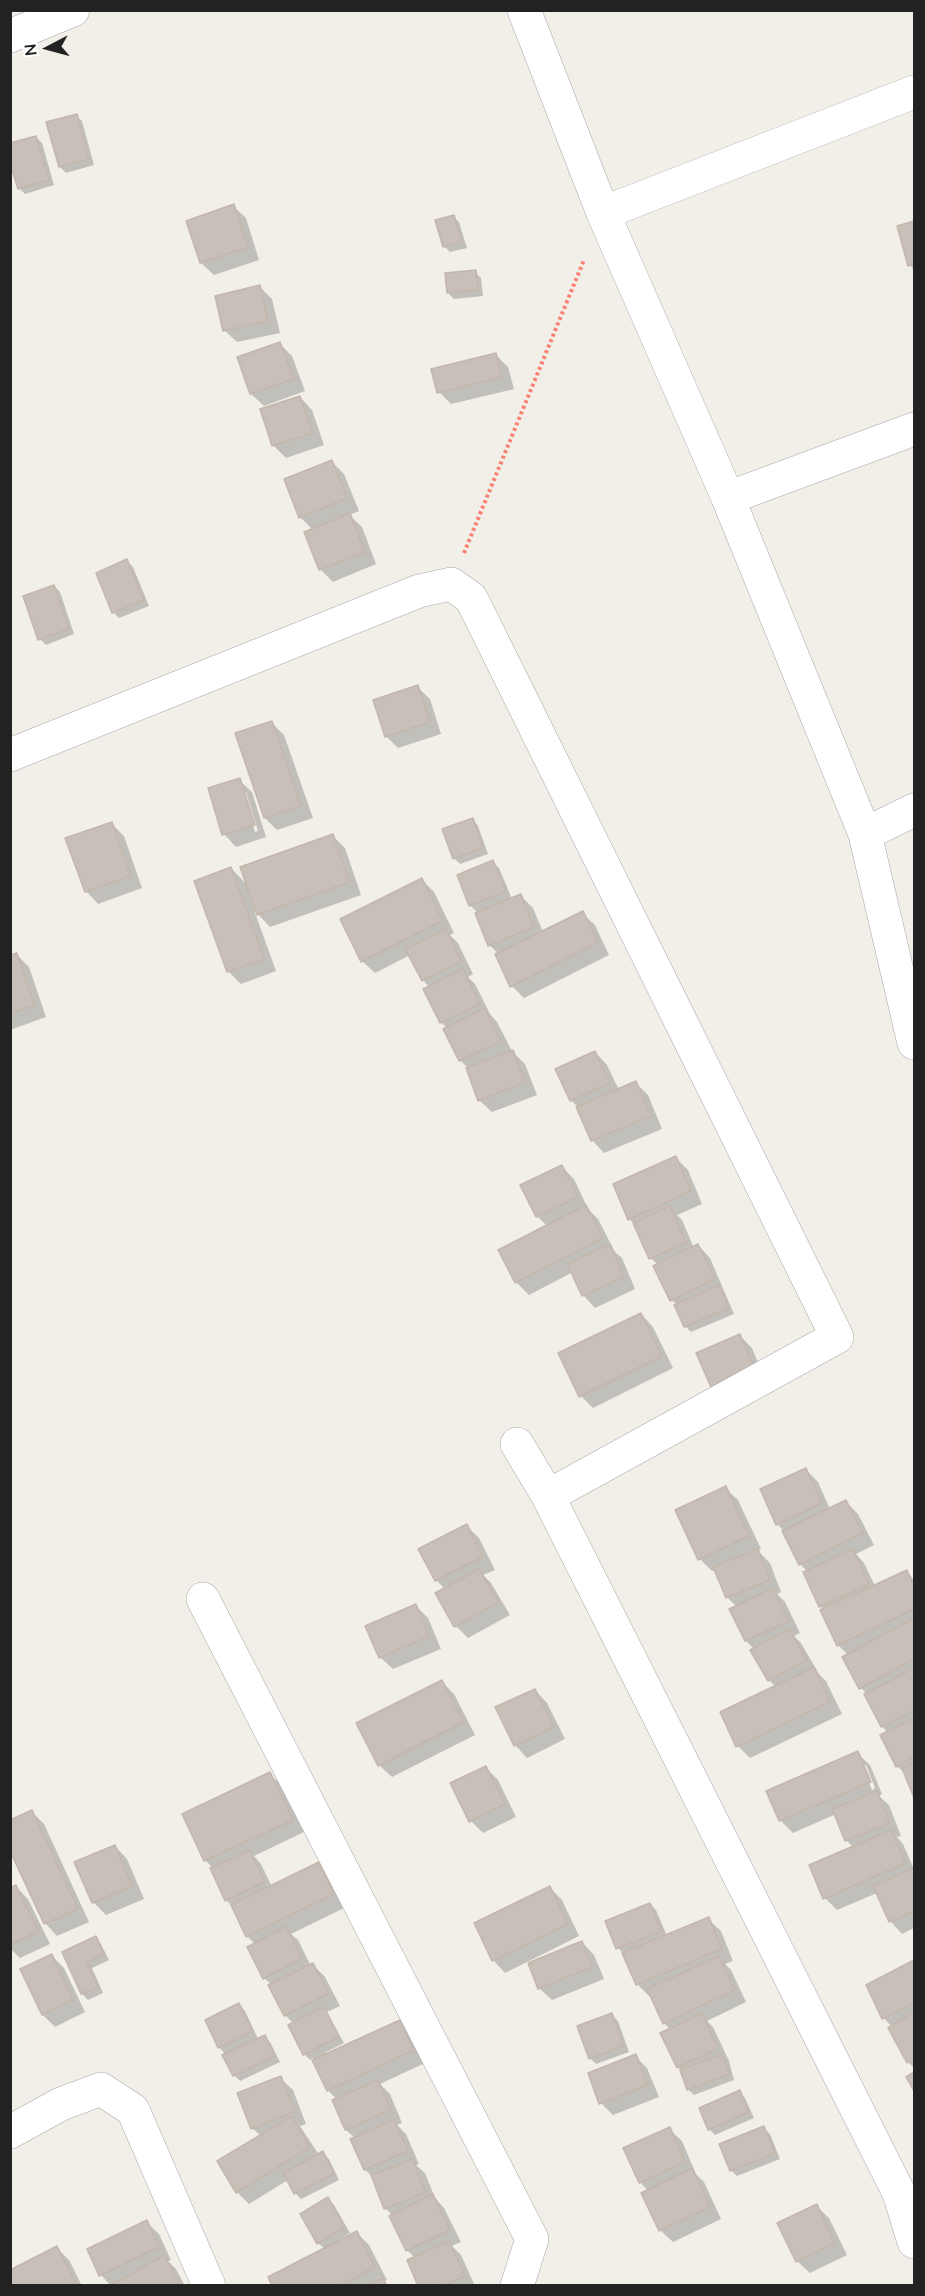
<!DOCTYPE html>
<html>
<head>
<meta charset="utf-8">
<style>
  body { margin:0 }
  #map { position:relative; width:925px; height:2296px; overflow:hidden; background:#f2efe9; font-family:Mulish,sans-serif }
  canvas { display:block }
  .frame { position:absolute; inset:0; border:12px solid #222; pointer-events:none }
  .north { position:absolute; left:18px; top:18px; width:60px; height:60px; -webkit-text-stroke:4px #fff; paint-order:stroke; rotate:264deg; font-size:16px; font-weight:700; line-height:24px; text-align:center; color:#222 }
  .north::after { content:''; display:block; margin:auto; width:21px; height:27px; background:#222; clip-path:polygon(50% 0,100% 100%,50% 72%,0 100%) }
</style>
</head>
<body>
<div id="map">
<canvas width="925" height="2296"></canvas>
<div class="frame"></div>
<div class="north">N</div>
</div>
<script>
const context = document.querySelector('canvas').getContext('2d');
context.lineJoin = 'round';
function paint(path, color) { context.fillStyle = color; context.fill(path, 'evenodd'); }
const shape = rows => new Path2D(rows.map(r => 'M' + r).join(''));
function trace(path, color, width, dash) { context.strokeStyle = color; context.lineWidth = width; context.lineCap = dash ? 'butt' : 'round'; context.setLineDash(dash || []); context.stroke(path); }
const shadow = shape([
  [76,115,82,121,94,165,66,173,60,167,48,123],
  [36,137,42,143,54,185,25,194,19,188],
  [233,206,246,218,259,260,214,275,201,263,188,222],
  [453,216,459,222,467,248,450,252,444,246],
  [914,222,914,270,910,265,899,227],
  [475,272,481,278,483,296,454,299,448,293],
  [260,287,272,299,280,333,237,342,224,330],
  [280,344,292,356,305,391,264,406,251,394,239,358],
  [496,355,508,367,514,389,451,404,439,392],
  [300,397,312,410,324,445,286,458,274,446,262,410],
  [332,462,344,474,359,511,349,515,362,527,376,564,333,582,320,569,313,530,300,517],
  [127,561,133,567,149,606,119,618,113,612],
  [54,586,60,592,74,634,46,645,40,639],
  [417,687,430,699,441,734,398,748,386,736],
  [272,723,284,735,313,818,277,830,265,818,237,734],
  [239,780,252,792,266,837,236,847,224,834],
  [243,792,246,792,258,831,255,832],
  [473,820,478,826,488,854,460,864,454,858],
  [111,823,124,836,142,888,98,904,86,891],
  [333,836,345,848,361,895,270,927,254,910,276,971,241,984,228,971,231,868,248,886],
  [493,862,499,868,512,899,521,896,533,908,543,932,582,913,595,925,609,955,524,998,512,986,499,954,489,945,478,913,471,906,459,876],
  [422,880,434,892,454,933,450,935,458,943,473,974,468,977,475,984,490,1014,497,1022,512,1051,525,1064,537,1095,492,1112,479,1100,467,1067,460,1060,445,1029,447,1028,441,1022,430,988,423,980,410,955,375,973,362,961],
  [17,955,29,967,46,1017,10,1030,10,957],
  [595,1052,607,1065,619,1090,636,1083,648,1095,662,1129,604,1153,592,1140,578,1107,571,1100],
  [676,1158,688,1170,702,1204,677,1215,682,1220,694,1248,698,1245,710,1258,734,1314,691,1332,685,1326,677,1305,672,1300,658,1265,651,1258,636,1225,629,1219],
  [562,1167,574,1179,588,1209,598,1219,615,1252,622,1258,635,1289,595,1308,583,1295,573,1272,529,1295,516,1282,500,1250,547,1226,537,1216],
  [641,1314,653,1327,673,1368,593,1408,581,1396],
  [740,1336,752,1348,768,1387,727,1405],
  [806,1470,818,1482,830,1509,846,1502,858,1514,874,1545,856,1554,864,1563,875,1586,906,1571,914,1580,914,1794,907,1775,897,1766,888,1733,882,1726,867,1694,861,1688,848,1655,838,1645,822,1611,824,1610,820,1606,807,1571,800,1564,785,1532,777,1524],
  [725,1488,738,1500,761,1549,757,1550,770,1563,781,1592,777,1594,785,1602,800,1633,794,1636,801,1643,819,1674,826,1681,842,1714,750,1758,738,1746,776,1687,769,1680,754,1649,746,1641,737,1607,727,1597,716,1570,712,1571,700,1559],
  [467,1526,479,1538,495,1570,483,1575,491,1583,510,1615,468,1638,456,1626,437,1594,445,1589,436,1580],
  [416,1606,428,1618,441,1649,393,1669,380,1657],
  [442,1682,454,1694,475,1735,392,1777,379,1765],
  [535,1690,547,1703,565,1739,527,1758,515,1745],
  [857,1753,870,1765,882,1794,879,1796,889,1805,901,1836,897,1837,903,1844,914,1869,914,1928,902,1934,890,1921,877,1893,837,1910,825,1898,854,1848,846,1840,836,1814,793,1833,781,1821,768,1791],
  [862,1765,866,1765,875,1788,872,1790],
  [486,1768,498,1780,516,1817,483,1833,471,1821],
  [270,1774,282,1786,304,1832,254,1856,261,1864,272,1887,318,1864,331,1876,346,1907,291,1934,298,1940,311,1966,313,1965,325,1977,340,2006,327,2012,344,2043,326,2052,327,2055,400,2022,412,2034,425,2063,380,2084,390,2094,402,2123,397,2125,406,2134,419,2164,416,2165,425,2173,435,2198,444,2208,461,2242,452,2246,461,2255,475,2286,420,2286,415,2258,407,2250,393,2216,385,2208,374,2178,365,2170,352,2139,355,2138,346,2130,334,2101,337,2100,328,2090,313,2058,310,2060,304,2054,294,2024,285,2015,272,1985,264,1978,255,1944,248,1937,234,1908,226,1900,213,1868,206,1861,184,1815],
  [32,1812,44,1824,89,1922,57,1936,45,1923],
  [115,1846,127,1859,144,1899,106,1915,94,1903,76,1862],
  [16,1887,28,1899,50,1944,20,1958,10,1948,10,1890],
  [550,1888,562,1900,579,1936,505,1973,493,1960],
  [650,1904,656,1910,667,1936,708,1919,721,1931,733,1961,725,1964,731,1970,746,2002,707,2021,713,2027,729,2061,734,2080,694,2095,688,2089,682,2071,678,2067,671,2030,664,2023,651,1996,649,1996,637,1984,624,1954,618,1948,607,1922],
  [95,1938,101,1944,109,1960,92,1968,103,1993,88,2000,82,1994,64,1953],
  [582,1942,594,1955,604,1979,552,2000,539,1988],
  [52,1956,64,1968,85,2012,55,2027,43,2015,22,1970],
  [914,1962,914,2068,908,2062,892,2027,884,2018,868,1985],
  [239,2005,245,2011,258,2039,264,2036,270,2042,280,2062,240,2081,234,2075,226,2055,219,2047],
  [612,2015,618,2021,629,2052,596,2064,590,2058],
  [635,2056,647,2068,659,2097,613,2115,601,2103],
  [280,2078,293,2090,306,2124,300,2126,319,2155,323,2153,329,2159,339,2180,301,2199,295,2193,288,2180,249,2204,237,2192,261,2136,252,2128],
  [740,2092,745,2098,754,2118,715,2135,709,2129],
  [764,2128,770,2134,780,2159,737,2176,731,2170],
  [669,2129,682,2141,696,2174,704,2182,721,2219,673,2242,660,2230,648,2191,640,2182],
  [328,2199,334,2205,350,2233,340,2239,341,2241,357,2233,369,2245,387,2280,384,2281,388,2286,274,2286,325,2249,318,2243],
  [816,2206,829,2218,847,2255,810,2273,797,2261],
  [146,2222,159,2234,171,2260,168,2261,176,2269,185,2286,111,2286,101,2275,89,2250],
  [57,2248,69,2260,82,2286,10,2286]
]);
const building = shape([
  [77,114,89,159,59,167,46,122,77,114],
  [36,136,49,180,18,189,10,163,10,143,36,136],
  [234,204,248,247,200,263,186,221,234,204],
  [454,215,462,242,443,247,435,220,454,215],
  [914,221,914,264,908,266,897,226,914,221],
  [476,270,478,290,447,293,445,273,476,270],
  [260,285,268,321,223,331,215,296,260,285],
  [280,342,294,379,250,394,237,357,280,342],
  [496,353,502,377,437,393,431,369,496,353],
  [300,396,313,433,272,446,260,409,300,396],
  [332,460,347,498,299,518,284,479,332,460],
  [350,513,365,552,319,570,304,532,350,513],
  [127,559,144,600,112,613,96,573,127,559],
  [54,585,69,629,38,640,23,596,54,585],
  [418,685,430,722,385,737,373,700,418,685],
  [272,721,301,806,264,818,235,733,272,721],
  [240,778,255,825,222,835,208,788,240,778],
  [473,818,483,848,453,859,442,829,473,818],
  [112,822,131,876,85,892,65,838,112,822],
  [333,834,350,882,257,915,240,867,333,834],
  [493,860,506,891,469,906,457,875,493,860],
  [231,867,264,959,227,972,194,881,231,867],
  [422,878,443,921,361,962,340,919,422,878],
  [521,894,534,927,488,946,475,913,521,894],
  [583,911,598,942,510,987,495,954,583,911],
  [446,929,462,961,422,981,405,949,446,929],
  [17,953,35,1005,10,1014,10,955,17,953],
  [463,969,480,1004,440,1023,423,989,463,969],
  [485,1008,501,1041,459,1061,443,1029,485,1008],
  [513,1050,525,1082,478,1101,466,1068,513,1050],
  [595,1051,610,1083,570,1101,555,1069,595,1051],
  [636,1081,651,1116,591,1141,576,1107,636,1081],
  [676,1156,691,1191,628,1220,613,1184,676,1156],
  [562,1165,578,1197,536,1217,520,1185,562,1165],
  [586,1205,603,1238,515,1283,498,1250,586,1205],
  [670,1206,686,1243,649,1259,633,1223,670,1206],
  [610,1244,624,1277,582,1296,567,1264,610,1244],
  [698,1244,715,1279,670,1301,653,1266,698,1244],
  [719,1285,729,1308,684,1327,674,1305,719,1285],
  [641,1313,662,1356,579,1397,558,1353,641,1313],
  [740,1334,757,1375,714,1394,696,1353,740,1334],
  [806,1468,822,1503,776,1525,760,1489,806,1468],
  [726,1486,749,1536,698,1560,675,1510,726,1486],
  [846,1500,863,1533,799,1565,782,1531,846,1500],
  [467,1524,483,1557,435,1581,418,1549,467,1524],
  [758,1549,770,1580,726,1598,713,1567,758,1549],
  [853,1549,869,1584,819,1607,803,1572,853,1549],
  [479,1569,499,1602,454,1627,435,1593,479,1569],
  [907,1570,914,1587,914,1609,837,1646,820,1610,907,1570],
  [773,1588,789,1621,745,1641,729,1609,773,1588],
  [416,1604,429,1636,379,1658,365,1626,416,1604],
  [914,1618,914,1659,859,1689,842,1657,914,1618],
  [789,1629,807,1660,768,1681,750,1650,789,1629],
  [814,1667,830,1702,736,1747,720,1712,814,1667],
  [914,1668,914,1710,881,1727,864,1694,914,1668],
  [442,1680,464,1722,378,1766,356,1723,442,1680],
  [535,1689,554,1727,514,1746,495,1707,535,1689],
  [914,1718,914,1757,896,1767,880,1735,914,1718],
  [858,1751,871,1782,779,1821,766,1791,858,1751],
  [914,1763,914,1798,902,1768,914,1763],
  [486,1766,505,1804,469,1822,450,1783,486,1766],
  [270,1772,293,1820,204,1861,182,1814,270,1772],
  [877,1791,890,1823,845,1841,832,1809,877,1791],
  [32,1810,78,1909,44,1924,10,1851,10,1820,32,1810],
  [891,1830,906,1863,823,1899,809,1865,891,1830],
  [115,1845,132,1886,92,1903,74,1862,115,1845],
  [250,1850,265,1882,225,1901,210,1868,250,1850],
  [319,1862,334,1894,246,1937,231,1905,319,1862],
  [914,1868,914,1911,889,1922,873,1886,914,1868],
  [16,1885,39,1931,10,1945,10,1888,16,1885],
  [550,1886,568,1924,492,1961,474,1923,550,1886],
  [650,1903,662,1931,616,1949,605,1921,650,1903],
  [709,1917,722,1949,636,1985,622,1953,709,1917],
  [286,1926,302,1958,263,1979,247,1947,286,1926],
  [96,1936,104,1954,87,1962,98,1987,81,1994,62,1952,96,1936],
  [582,1941,592,1967,538,1989,528,1963,582,1941],
  [52,1954,73,2000,42,2015,20,1969,52,1954],
  [719,1956,735,1990,663,2024,647,1989,719,1956],
  [914,1960,914,2003,882,2019,866,1985,914,1960],
  [313,1963,329,1993,284,2016,268,1985,313,1963],
  [239,2003,253,2031,218,2048,205,2020,239,2003],
  [324,2007,339,2037,303,2055,288,2025,324,2007],
  [914,2012,914,2058,907,2063,888,2028,914,2012],
  [612,2013,624,2046,589,2059,577,2026,612,2013],
  [702,2013,718,2048,677,2068,660,2033,702,2013],
  [400,2020,414,2050,327,2091,312,2060,400,2020],
  [265,2035,275,2056,233,2076,222,2055,265,2035],
  [636,2054,648,2085,599,2104,588,2073,636,2054],
  [722,2054,730,2074,687,2090,680,2070,722,2054],
  [914,2072,914,2091,906,2077,914,2072],
  [281,2076,295,2111,251,2129,237,2093,281,2076],
  [378,2080,391,2110,345,2130,332,2100,378,2080],
  [740,2090,749,2112,708,2130,699,2108,740,2090],
  [292,2116,310,2147,236,2193,217,2161,292,2116],
  [394,2119,408,2151,364,2170,350,2139,394,2119],
  [764,2126,775,2153,730,2171,719,2144,764,2126],
  [670,2127,685,2162,639,2183,623,2148,670,2127],
  [323,2151,334,2174,294,2194,283,2173,323,2151],
  [413,2159,426,2193,384,2209,371,2175,413,2159],
  [692,2168,710,2207,659,2231,641,2193,692,2168],
  [433,2194,450,2230,406,2251,389,2216,433,2194],
  [328,2197,345,2227,317,2244,300,2214,328,2197],
  [817,2204,835,2243,796,2262,777,2223,817,2204],
  [147,2220,159,2247,99,2276,87,2249,147,2220],
  [357,2231,375,2267,339,2286,272,2286,268,2277,357,2231],
  [449,2241,465,2276,442,2286,418,2286,407,2260,449,2241],
  [57,2246,75,2282,69,2286,10,2286,10,2270,57,2246],
  [164,2255,179,2284,176,2286,110,2286,164,2255],
  [383,2278,387,2286,369,2286,383,2278]
]);
const path = shape([
  [464,553,584,260]
]);
const minor = shape([
  [524,10,603,213,728,498,865,834,914,1043],
  [10,36,73,10],
  [603,213,914,92],
  [728,498,914,429],
  [10,755,419,591,451,584,471,598,837,1337,548,1496],
  [865,834,914,810],
  [517,1444,548,1496,899,2193,914,2242],
  [203,1599,532,2239,517,2286],
  [10,2132,61,2104,101,2089,133,2110,209,2286]
]);
paint(shadow, '#0003');
paint(building, '#c7bfb8');
trace(building, '#c4b6ab', 1.5);
trace(minor, '#a9a9a9', 34);
trace(path, '#fa8072', 4, [3, 3]);
trace(minor, '#fff', 33);
</script>
</body>
</html>
